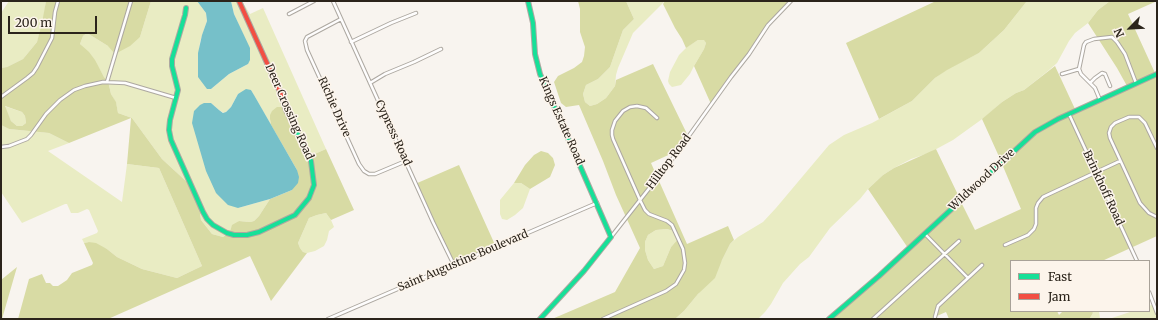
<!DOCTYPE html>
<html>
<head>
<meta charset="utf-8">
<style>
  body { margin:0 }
  #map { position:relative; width:1158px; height:320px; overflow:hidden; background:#f8f4ef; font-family:Merriweather,serif }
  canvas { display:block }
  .frame { position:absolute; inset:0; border:2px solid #2b241b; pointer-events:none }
  .legend { position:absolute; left:1010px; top:260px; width:140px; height:52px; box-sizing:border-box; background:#fcf4eb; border:1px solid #a8a198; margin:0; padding:5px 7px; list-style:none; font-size:12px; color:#2b241b }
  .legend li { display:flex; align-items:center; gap:8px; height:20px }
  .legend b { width:20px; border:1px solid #a8a198 }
  .north { position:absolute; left:1110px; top:8px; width:40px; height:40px; -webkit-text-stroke:3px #fcf4eb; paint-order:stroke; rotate:246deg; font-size:11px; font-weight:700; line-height:16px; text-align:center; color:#2b241b }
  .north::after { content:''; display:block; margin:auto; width:14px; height:18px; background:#2b241b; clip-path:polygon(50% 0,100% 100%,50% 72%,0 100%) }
  .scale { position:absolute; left:8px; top:16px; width:89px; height:18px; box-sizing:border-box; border:2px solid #2b241b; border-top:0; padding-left:5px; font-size:12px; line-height:14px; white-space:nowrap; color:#2b241b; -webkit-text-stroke:3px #fcf4eb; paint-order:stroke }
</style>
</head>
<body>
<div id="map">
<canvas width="1158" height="320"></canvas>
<div class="frame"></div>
<ul class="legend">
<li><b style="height:5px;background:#16e098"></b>Fast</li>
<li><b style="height:5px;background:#f24e42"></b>Jam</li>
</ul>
<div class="north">N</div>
<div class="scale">200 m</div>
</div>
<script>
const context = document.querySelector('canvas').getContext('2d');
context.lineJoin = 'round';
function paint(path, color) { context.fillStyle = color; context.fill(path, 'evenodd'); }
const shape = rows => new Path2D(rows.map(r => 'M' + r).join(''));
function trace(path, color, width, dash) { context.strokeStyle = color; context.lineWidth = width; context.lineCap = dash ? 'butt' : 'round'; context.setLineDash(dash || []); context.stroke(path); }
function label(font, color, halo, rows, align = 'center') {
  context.font = font + ' Merriweather,serif'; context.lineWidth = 3; context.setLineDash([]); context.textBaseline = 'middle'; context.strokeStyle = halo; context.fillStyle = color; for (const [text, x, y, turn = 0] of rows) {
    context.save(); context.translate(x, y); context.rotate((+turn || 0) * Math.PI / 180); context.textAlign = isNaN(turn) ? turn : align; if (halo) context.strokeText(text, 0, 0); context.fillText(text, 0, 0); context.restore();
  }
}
const green = shape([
  [9,1,46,1,43,23,37,42,23,59,7,67,1,68,1,13],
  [151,1,197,1,206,13,207,21,200,42,198,64,211,89,229,74,248,64,249,48,234,14,231,1,242,1,250,14,263,8,326,149,310,156,270,119,271,125,251,90,238,94,231,107,226,112,224,113,219,110,211,103,238,208,270,199,259,216,254,221,250,222,239,221,230,232,223,237,212,234,201,220,199,206,187,182,162,159,132,118,118,113,116,103,111,94,108,81,104,77,100,70,80,44,83,36,87,33,108,46,140,37],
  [626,1,665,1,633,33,618,68,616,75,615,86,606,98,597,104,590,106,585,102,583,94,586,85,598,79,610,67,623,30,634,19],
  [1027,1,1110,1,1098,10,1088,23,1075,33,1069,41,1057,63,1048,71,1024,90,1016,93,1002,102,985,117,953,140,929,153,911,159,894,168,883,175,868,189,860,199,830,228,809,257,800,264,783,283,771,304,765,312,758,319,675,319,684,311,698,294,722,260,730,244,738,237,763,222,776,208,829,145,844,135,872,123,912,101,935,78,947,69,979,53,1004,30],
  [704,39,706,43,704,49,694,66,690,74,681,85,672,87,669,84,668,81,670,72,679,55,687,47,698,40],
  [4,106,22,112,25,116,26,123,22,126,17,126,11,121],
  [1,125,9,129,49,133,69,143,48,151,122,202,127,164,159,168,202,266,177,278,142,269,117,257,107,249,89,242,84,243,82,239,97,233,98,231,89,210,87,209,78,213,71,213,67,204,65,204,22,223,1,192],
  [514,183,521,183,530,189,523,208,515,215,507,220,502,219,500,214,500,200],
  [326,213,331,220,334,227,329,231,327,240,324,246,315,251,307,253,303,252,300,248,298,243,309,218,317,215],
  [667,229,677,232,678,239,671,247,663,266,654,269,648,260,645,250,645,242,648,235,656,230],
  [1154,304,1157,310,1157,319,1109,319,1133,311,1149,311,1149,306],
  [1092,311,1099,311,1100,319,1088,319,1090,318,1093,313]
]);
const forest = shape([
  [46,1,151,1,140,37,130,46,115,54,108,46,87,33,83,36,80,44,89,52,95,60,104,77,108,81,111,94,116,102,118,113,132,118,162,159,187,182,196,196,199,206,201,220,212,234,223,237,230,232,232,225,239,221,250,222,254,221,259,216,270,199,292,190,297,170,271,125,270,119,270,115,272,111,277,107,282,107,287,113,310,156,326,149,354,210,331,220,326,213,317,215,309,218,298,243,300,248,303,252,307,253,271,301,250,256,108,319,18,319,29,279,42,274,46,283,50,283,53,286,58,286,67,280,72,273,92,265,93,263,84,243,89,242,96,243,107,249,117,257,142,269,177,278,202,266,159,168,127,164,131,118,69,143,49,133,9,129,1,125,1,68,7,67,23,59,37,42,42,23],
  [5,106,22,112,25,116,26,123,22,126,17,126,11,121],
  [578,1,626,1,634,19,623,30,610,67,598,79,586,85,583,94,585,102,590,106,597,104,606,98,615,86,616,80,653,64,688,136,677,151,651,163,687,244,728,226,734,240,730,244,722,260,715,278,698,294,684,311,675,319,552,319,615,292,640,248,616,195,603,161,579,105,566,107,561,103,554,82,558,76,574,68,582,62,584,56,585,47,580,32,580,9],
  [667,229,677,232,678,239,671,247,663,266,654,269,648,260,645,250,645,242,648,235,656,230],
  [665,1,791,1,771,21,754,46,711,104,694,66,704,49,706,43,704,40,698,40,686,48,682,39,675,28,663,4],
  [936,1,1027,1,1004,30,979,53,947,70,935,78,912,101,879,119,846,43],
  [1110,1,1157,1,1128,14,1155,73,1127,86,1117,68,1088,23,1098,10],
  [1055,66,1075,109,1052,120,1034,131,1001,161,982,119,1002,102,1016,93,1024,90],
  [1157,75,1157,236,1102,261,1011,261,1011,311,1057,311,1059,315,1063,311,1092,311,1093,313,1090,318,949,319,946,312,930,319,831,319,880,277,961,202,975,230,1021,209,1002,164,1028,140,1054,122],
  [936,149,960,199,908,248,868,189,883,175,894,168],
  [541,151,548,153,553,158,555,165,550,177,530,189,521,183,514,183,525,165,534,155],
  [459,165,496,247,452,265,415,184],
  [17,267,2,319,1,319,1,280]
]);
const water = shape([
  [197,1,231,1,234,14,250,48,250,60,248,64,229,74,211,89,207,89,198,77,198,53,202,35,207,21,206,13],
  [246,89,251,90,254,95,297,170,299,177,298,183,292,190,270,199,238,208,228,205,216,193,206,171,192,123,194,111,200,105,204,103,211,103,219,110,223,113,226,112,231,107,238,94]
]);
const street = shape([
  [333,1,433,222,454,265],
  [289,14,314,1],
  [341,19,307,37,305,41,307,50,359,164,364,171,369,174,375,174,406,161],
  [351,42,391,23,416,13],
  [1079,69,1084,45,1086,42,1094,39,1112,37,1117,42,1125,54,1136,83],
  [1079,69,1081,74,1095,88,1100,100],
  [1062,74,1079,69],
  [107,82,131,1],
  [370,83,385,74,414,62,441,49],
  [1090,83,1095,78,1102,73,1105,74,1110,86],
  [1,97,27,78,33,73,37,67,52,38,55,12,58,1],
  [1069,114,1137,261],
  [1,147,9,146,27,139,31,135,46,114,60,100,74,90,85,86,103,82,125,83,176,98],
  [1157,148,1145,123,1139,117,1129,117,1115,123,1111,127,1109,133,1110,138,1140,203,1149,213,1157,217],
  [925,234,968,278],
  [611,237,673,158,731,77,749,54,768,25,791,1],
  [1005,245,1028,235,1034,229,1036,224,1036,208,1038,203,1043,197,1120,161],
  [1149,292,1157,313],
  [935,317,938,306,982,265],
  [328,319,597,203],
  [603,319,666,291,676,284,684,270,685,263,683,249,672,225,667,221,649,214,645,210,640,200,613,139,612,135,612,130,615,121,623,111,630,107,637,106,646,108,657,118],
  [873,319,959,241]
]);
const fast = shape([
  [528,1,533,23,535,54,540,74,611,237,584,271,540,319],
  [186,8,185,15,172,59,172,66,178,90,170,120,169,130,171,140,203,212,207,219,213,225,227,233,234,235,247,235,259,232,295,215,309,198,314,185,311,161,286,110],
  [829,319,879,276,1035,132,1058,119,1157,74]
]);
const jam = shape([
  [239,1,280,92,286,110]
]);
const streetNames = [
  ["Richie Drive",334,107,66],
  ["Deer Crossing Road",289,112,66],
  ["Kings Estate Road",561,121,66],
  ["Cypress Road",393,133,65],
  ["Hilltop Road",669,162,-53],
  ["Wildwood Drive",982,180,-43],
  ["Brinkhoff Road",1103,188,65],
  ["Saint Augustine Boulevard",463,261,-23]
];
paint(green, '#e9ecc3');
paint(forest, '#d8dba4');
paint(water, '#76c0c9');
trace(street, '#ada8a1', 4.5);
trace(fast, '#ada8a1', 6);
trace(jam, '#ada8a1', 6);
trace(street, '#fefdfd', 2.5);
trace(fast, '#16e098', 4);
trace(jam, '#f24e42', 4);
label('11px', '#2b241b', '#fcf4eb', streetNames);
</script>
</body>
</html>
